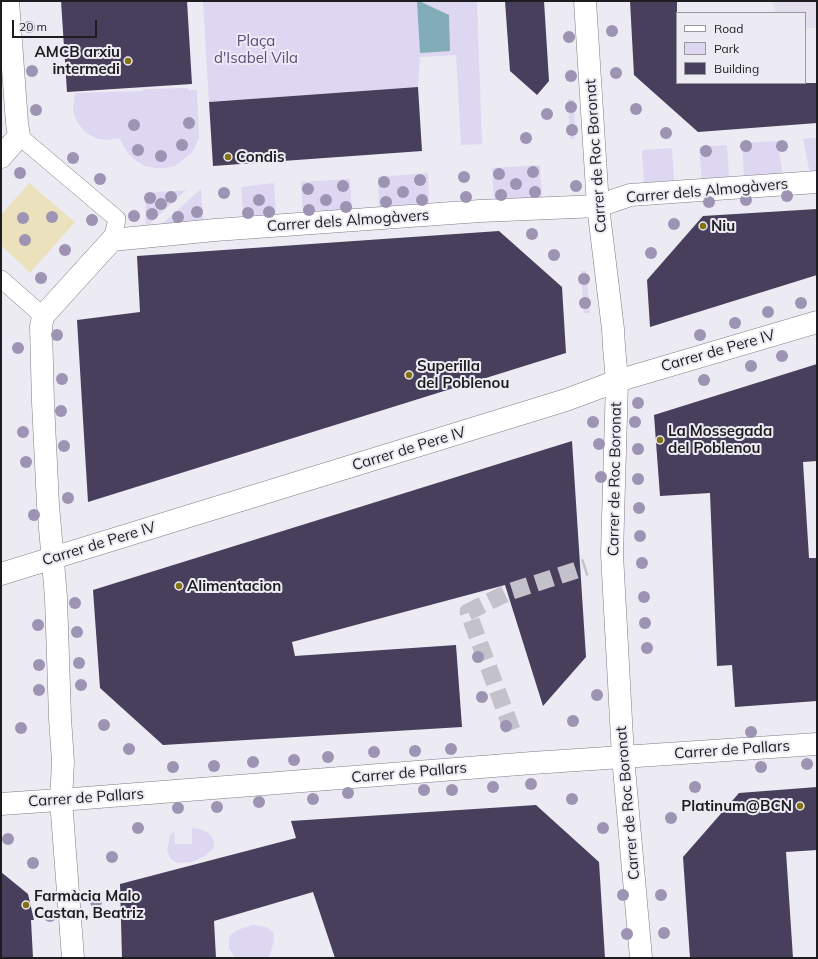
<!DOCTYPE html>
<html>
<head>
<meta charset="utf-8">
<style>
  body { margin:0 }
  #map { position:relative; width:818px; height:959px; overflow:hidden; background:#eceaf3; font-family:Mulish,sans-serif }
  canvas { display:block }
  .frame { position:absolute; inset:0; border:2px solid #1d1d20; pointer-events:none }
  .legend { position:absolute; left:676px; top:12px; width:130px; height:72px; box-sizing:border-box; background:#eceaf3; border:1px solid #99989f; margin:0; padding:5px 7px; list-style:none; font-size:12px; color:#1d1d20 }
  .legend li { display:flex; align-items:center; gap:8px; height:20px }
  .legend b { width:20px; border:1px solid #99989f }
  .scale { position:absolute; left:12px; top:20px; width:85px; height:18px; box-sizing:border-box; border:2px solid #1d1d20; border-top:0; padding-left:5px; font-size:12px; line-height:14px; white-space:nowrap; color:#1d1d20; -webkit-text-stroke:3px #eceaf3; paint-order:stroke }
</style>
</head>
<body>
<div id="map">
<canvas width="818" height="959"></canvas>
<div class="frame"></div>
<ul class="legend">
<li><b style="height:5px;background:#fff"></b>Road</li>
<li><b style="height:11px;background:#ded7f2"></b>Park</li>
<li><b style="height:11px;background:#473f5b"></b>Building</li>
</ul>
<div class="scale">20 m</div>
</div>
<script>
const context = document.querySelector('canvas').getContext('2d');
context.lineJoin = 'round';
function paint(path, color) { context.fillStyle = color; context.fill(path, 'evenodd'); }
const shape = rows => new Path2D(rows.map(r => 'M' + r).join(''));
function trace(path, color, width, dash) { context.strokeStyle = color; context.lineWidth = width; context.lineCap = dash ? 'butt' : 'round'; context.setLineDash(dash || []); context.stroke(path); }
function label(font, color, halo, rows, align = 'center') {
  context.font = font + ' Mulish,sans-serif'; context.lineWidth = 4; context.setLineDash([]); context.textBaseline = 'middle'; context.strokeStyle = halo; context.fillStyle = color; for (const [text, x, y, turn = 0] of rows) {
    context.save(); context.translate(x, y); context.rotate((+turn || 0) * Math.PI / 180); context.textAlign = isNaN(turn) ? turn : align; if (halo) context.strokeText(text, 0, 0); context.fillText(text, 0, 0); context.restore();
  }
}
const built = shape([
  [772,1,817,1,817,28,805,28,805,13,775,13]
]);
const green = shape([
  [203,1,477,1,482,144,461,145,456,55,420,57,418,87,209,102],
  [188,88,188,90,197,90,199,138,193,151,184,159,175,166,166,168,155,168,145,166,135,160,127,152,119,138,107,140,98,139,86,133,77,122,73,111,75,93,143,91,143,89],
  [568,99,574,99,575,139,570,139],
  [817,138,817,173,810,174,803,139],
  [777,141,783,175,744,178,742,143],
  [727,145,729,178,702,181,699,147],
  [672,148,674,182,644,185,642,150],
  [540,165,542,199,494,201,492,168],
  [428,173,429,205,379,208,378,177],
  [350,179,352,213,303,216,301,182],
  [274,183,276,217,243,218,241,187],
  [201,189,203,222,162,224],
  [186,190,146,227,145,193],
  [581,271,586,271,590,313,584,313],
  [192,828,200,829,210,834,214,841,214,848,205,856,192,862,179,863,175,862,171,859,167,850,170,835,174,831,175,844,192,844],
  [253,925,266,927,273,932,274,940,270,955,267,958,235,958,229,948,229,939,231,934,237,930]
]);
const sand = shape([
  [29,183,75,222,30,273,1,245,1,215]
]);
const water = shape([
  [417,1,419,1,449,15,450,51,420,53]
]);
const building = shape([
  [61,1,187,1,192,84,67,92],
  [505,1,544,1,549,81,537,95,510,71],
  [630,1,677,1,677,83,817,83,817,123,698,132,634,75],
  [418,87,422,151,213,166,209,102],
  [817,209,817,275,650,327,647,280,703,216],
  [499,231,562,287,566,353,88,502,77,320,140,312,137,256],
  [817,364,817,461,803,462,809,558,817,558,817,701,735,707,732,665,717,666,710,493,660,496,654,415],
  [572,441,586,657,543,706,505,585,292,642,295,656,456,645,462,727,163,745,100,688,93,590],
  [817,787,817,850,786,852,793,958,690,958,683,857,739,793],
  [536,805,599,862,605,958,335,958,313,892,214,921,216,958,122,958,120,884,296,838,291,821],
  [1,872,28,894,34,920,31,920,33,958,1,958]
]);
const pedestrianTunnel = shape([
  [512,730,468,612,509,592,586,567]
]);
const pedestrian = shape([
  [19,136,117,219,112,240],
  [1,279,43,316]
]);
const minor = shape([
  [585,1,598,206,613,329,614,347,617,381,612,554,623,757,641,958],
  [1,157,19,136,17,123,8,1],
  [1,574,566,400,617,381,817,322],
  [73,958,61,800,63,762,60,718,56,597,48,505,43,402,41,327,43,316,112,240,215,230,480,211,598,206,630,195,817,182]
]);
const secondary = shape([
  [1,804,73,799,532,763,817,744]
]);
const trees = [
  [29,27],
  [612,31],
  [569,37],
  [32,71],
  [616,73],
  [571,76],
  [571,107],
  [636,109],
  [36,110],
  [547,114],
  [189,123],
  [134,125],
  [572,130],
  [666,133],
  [526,138],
  [182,145],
  [746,146],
  [782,146],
  [138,150],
  [706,151],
  [161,156],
  [73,158],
  [533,172],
  [20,173],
  [499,174],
  [464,177],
  [100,179],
  [420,180],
  [384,182],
  [516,184],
  [343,186],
  [576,186],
  [308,189],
  [403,192],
  [535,192],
  [224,193],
  [501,195],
  [787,196],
  [171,197],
  [466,197],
  [150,198],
  [259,200],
  [326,200],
  [422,200],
  [746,200],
  [386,202],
  [709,202],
  [161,204],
  [346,207],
  [309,210],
  [197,212],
  [269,212],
  [248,213],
  [152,214],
  [134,216],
  [52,217],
  [178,217],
  [23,218],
  [92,220],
  [674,224],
  [532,234],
  [25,240],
  [65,250],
  [651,253],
  [554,255],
  [41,278],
  [584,279],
  [585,303],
  [801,303],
  [768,312],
  [735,323],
  [57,335],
  [700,335],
  [18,348],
  [782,356],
  [751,366],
  [62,379],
  [704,380],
  [638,403],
  [61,411],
  [593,422],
  [635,422],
  [23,432],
  [599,444],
  [64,446],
  [638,449],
  [26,462],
  [601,477],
  [638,479],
  [68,498],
  [639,508],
  [34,515],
  [640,536],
  [642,563],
  [644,597],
  [75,603],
  [645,623],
  [38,625],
  [77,632],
  [647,648],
  [478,657],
  [79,663],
  [39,665],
  [81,685],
  [39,690],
  [597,695],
  [482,697],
  [573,721],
  [104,725],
  [506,726],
  [21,728],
  [751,732],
  [129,749],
  [451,749],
  [415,751],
  [374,752],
  [328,757],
  [294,760],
  [253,762],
  [807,764],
  [214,766],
  [173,767],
  [761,767],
  [531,784],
  [493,787],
  [695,787],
  [424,790],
  [452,790],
  [348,793],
  [313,799],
  [572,799],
  [259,802],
  [217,807],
  [178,808],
  [671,818],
  [138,828],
  [603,828],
  [8,839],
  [112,857],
  [33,863],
  [623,895],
  [661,895],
  [96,902],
  [50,916],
  [664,933],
  [627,934]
];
const markers = [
  [128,61,4,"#837213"],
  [228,157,4,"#837213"],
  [703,226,4,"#837213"],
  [409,375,4,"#837213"],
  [660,440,4,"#837213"],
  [179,586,4,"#837213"],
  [800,806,4,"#837213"],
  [26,905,4,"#837213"]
];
const parkNames = [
  ["Plaça",256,41],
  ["d'Isabel Vila",256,58]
];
const poiNames = [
  ["AMCB arxiu",120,52,"right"],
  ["intermedi",120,69,"right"],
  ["Condis",236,157],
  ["Niu",711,226],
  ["Superilla",417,366],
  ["del Poblenou",417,383],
  ["La Mossegada",668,431],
  ["del Poblenou",668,448],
  ["Alimentacion",187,586],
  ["Platinum@BCN",792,806,"right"],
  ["Farmàcia Malo",34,896],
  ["Castan, Beatriz",34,913]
];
const streetNames = [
  ["Carrer de Roc Boronat",596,156,-94],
  ["Carrer dels Almogàvers",707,191,-5],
  ["Carrer dels Almogàvers",348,221,-4],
  ["Carrer de Pere IV",718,351,-16],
  ["Carrer de Pere IV",409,449,-17],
  ["Carrer de Roc Boronat",615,479,-89],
  ["Carrer de Pere IV",99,544,-17],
  ["Carrer de Pallars",732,750,-4],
  ["Carrer de Pallars",409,773,-5],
  ["Carrer de Pallars",86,798,-4],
  ["Carrer de Roc Boronat",628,803,-95]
];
paint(built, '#e3dfef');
paint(green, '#ded7f2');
paint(sand, '#ebe2bd');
paint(water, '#82acb8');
paint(building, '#473f5b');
trace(pedestrianTunnel, '#c3c1c9', 17, [17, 8]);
trace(pedestrian, '#7e7c84', 18);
trace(minor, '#7e7c84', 23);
trace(secondary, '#7e7c84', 23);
trace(pedestrian, '#fff', 17);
trace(minor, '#fff', 22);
trace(secondary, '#fff', 22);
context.fillStyle = '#9d94b3';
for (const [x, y] of trees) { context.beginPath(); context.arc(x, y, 6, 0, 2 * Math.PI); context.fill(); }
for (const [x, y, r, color] of markers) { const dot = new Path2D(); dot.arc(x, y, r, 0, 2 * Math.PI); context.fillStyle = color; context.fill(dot); trace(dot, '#eceaf3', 1.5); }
label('15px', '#5d4e7e', '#eceaf3', parkNames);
label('bold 15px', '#1d1d20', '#eceaf3', poiNames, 'left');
label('15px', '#1d1d20', '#eceaf3', streetNames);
</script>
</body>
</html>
